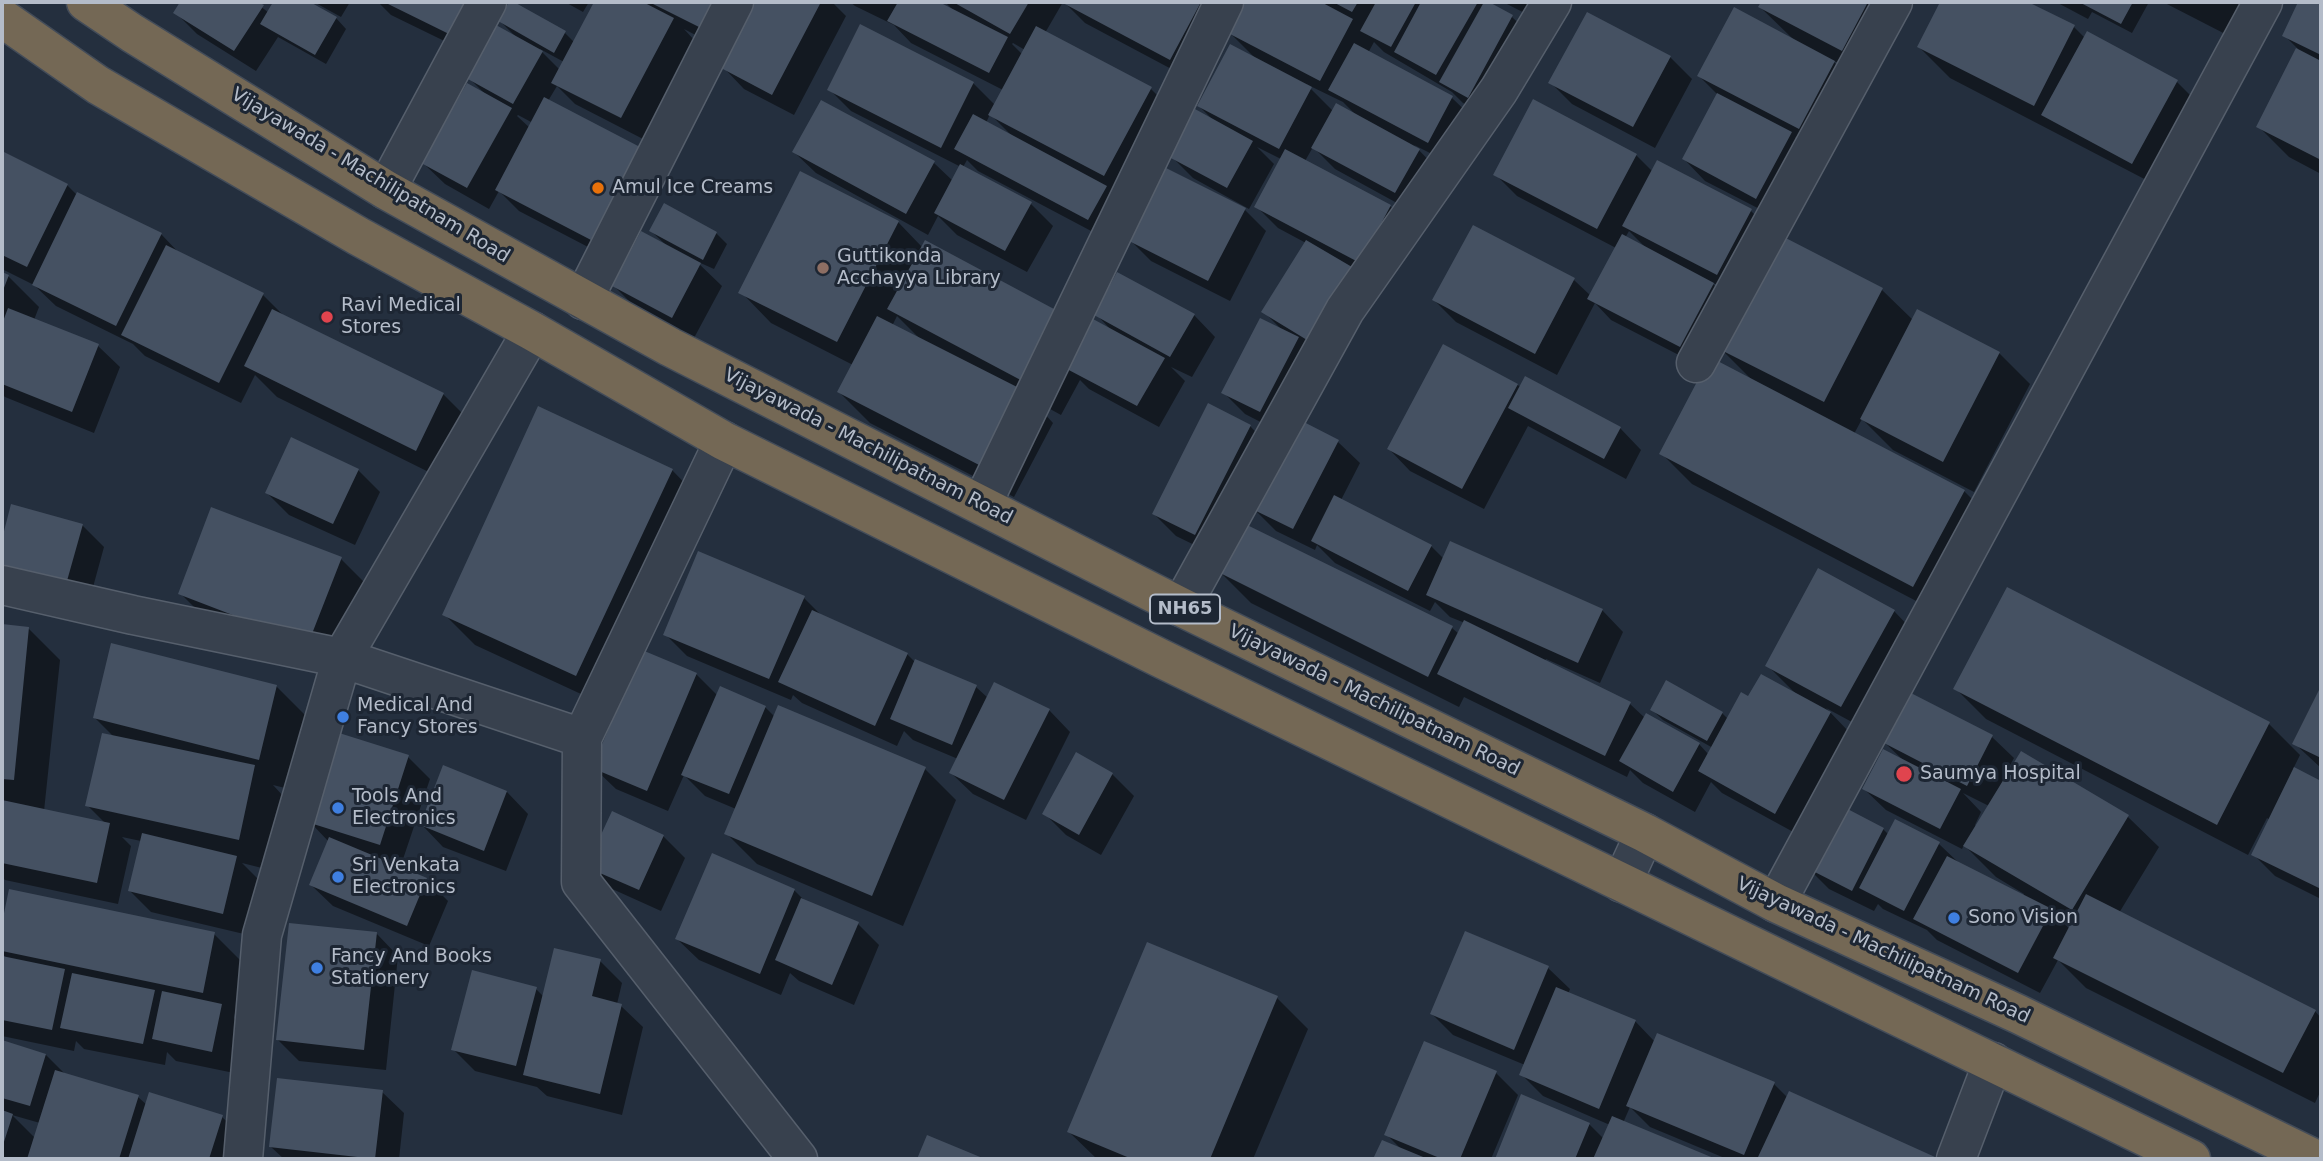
<!DOCTYPE html>
<html>
<head>
<meta charset="utf-8">
<style>
  body { margin:0 }
  #map { position:relative; width:2323px; height:1161px; overflow:hidden; background:#242f3e; font-family:"DejaVu Sans",sans-serif }
  canvas { display:block }
  .frame { position:absolute; inset:0; border:4px solid #b4bcc9; pointer-events:none }
</style>
</head>
<body>
<div id="map">
<canvas width="2323" height="1161"></canvas>
<div class="frame"></div>
</div>
<script>
const context = document.querySelector('canvas').getContext('2d');
context.lineJoin = 'round';
function paint(path, color) { context.fillStyle = color; context.fill(path, 'evenodd'); }
const shape = rows => new Path2D(rows.map(r => 'M' + r).join(''));
function trace(path, color, width, dash) { context.strokeStyle = color; context.lineWidth = width; context.lineCap = dash ? 'butt' : 'round'; context.setLineDash(dash || []); context.stroke(path); }
function label(font, color, halo, rows, align = 'center') {
  context.font = font + ' "DejaVu Sans",sans-serif'; context.lineWidth = 6; context.setLineDash([]); context.textBaseline = 'middle'; context.strokeStyle = halo; context.fillStyle = color; for (const [text, x, y, turn = 0] of rows) {
    context.save(); context.translate(x, y); context.rotate((+turn || 0) * Math.PI / 180); context.textAlign = isNaN(turn) ? turn : align; if (halo) context.strokeText(text, 0, 0); context.fillText(text, 0, 0); context.restore();
  }
}
const shadow = shape([
  [182,2,255,2,269,13,273,5,267,2,307,2,336,18,346,29,326,64,278,37,256,71,197,34,176,13],
  [314,2,350,2,341,17],
  [378,2,488,2,471,54,391,15],
  [511,2,565,33,575,43,596,2,832,2,846,16,794,115,744,89,723,67,730,53,684,29,695,41,643,139,575,104,557,86,548,101,639,148,613,260,519,211,499,191,489,209,445,184,423,163,484,93,468,77,515,36,500,21],
  [540,49,564,62,560,70,540,50],
  [518,115,533,123,530,128,517,116],
  [565,2,589,2,583,12],
  [850,2,935,2,954,11,945,2,1063,2,1045,33,1150,88,1181,119,1110,241,978,171,967,160,963,167,1031,204,1053,226,1027,272,957,235,938,216,928,235,816,173,794,152,821,102,934,163,953,181,961,167,851,111,829,89,973,83,995,105,1003,90,911,43,894,25,855,6],
  [1013,43,1025,50,1023,55,1012,44],
  [990,114,1011,135,986,123],
  [1064,2,1214,2,1192,80,1085,23],
  [1246,2,1486,2,1512,17,1534,38,1490,118,1463,103,1452,92,1384,52,1374,42,1368,53,1452,98,1474,119,1450,163,1414,145,1440,172,1417,214,1335,169,1313,147,1305,161,1390,206,1412,228,1282,433,1245,414,1224,393,1282,330,1264,312,1306,243,1278,228,1256,206,1281,159,1257,147,1274,164,1249,209,1193,178,1172,157,1212,119,1199,106,1256,59,1230,33],
  [1306,84,1343,102,1355,114,1333,111],
  [1503,2,1568,2,1554,28],
  [1763,2,1915,2,1873,80,1832,60,1856,84,1821,150,1795,137,1813,155,1779,219,1705,181,1684,159,1718,95,1699,76,1793,39,1760,7],
  [1942,2,2024,2,2074,27,2085,38,2177,82,2198,103,2154,184,1950,78,1919,47],
  [2056,2,2149,2,2132,33,2092,12,2088,19],
  [2163,2,2252,2,2233,38],
  [2300,2,2321,2,2321,174,2289,157,2258,126,2298,49,2284,35],
  [1670,57,1692,79,1655,148,1572,104,1550,82],
  [2,153,67,185,78,196,161,234,180,254,262,294,284,316,443,394,474,425,447,481,277,397,255,375,241,403,145,356,133,344,56,306,34,285,2,269],
  [1636,155,1653,172,1751,211,1772,232,1739,295,1711,282,1735,306,1702,367,1611,320,1595,303,1557,375,1456,322,1434,300,1473,228,1574,280,1591,296,1616,248,1517,196,1495,174],
  [1629,231,1646,248,1625,238],
  [1244,209,1266,231,1230,301,1151,261,1129,239],
  [898,222,922,247,1066,318,1111,330,1096,314,1194,315,1215,337,1192,377,1171,367,1185,381,1159,427,1089,389,1080,380,1061,415,1030,398,1053,423,1014,497,870,423,839,392,853,365,771,323,741,292],
  [897,316,921,340,892,326],
  [651,231,716,233,727,244,714,269,696,261,722,286,694,338,635,307,614,286,666,245],
  [1779,237,1882,290,1913,320,1999,353,2030,384,1974,492,1893,450,1862,419,1854,434,1964,491,1995,522,1945,616,1692,484,1661,453,1752,380,1721,349],
  [2,274,8,276,39,307,34,320,98,346,120,367,94,433,5,397,2,394],
  [1517,385,1620,428,1641,450,1626,479,1528,426,1484,509,1410,471,1389,449],
  [1299,421,1338,442,1360,463,1341,500,1431,546,1444,559,1602,610,1623,632,1600,683,1546,659,1544,662,1630,704,1645,718,1699,744,1709,755,1713,748,1663,720,1652,710,1722,713,1728,719,1748,699,1795,693,1768,666,1894,611,1915,633,1863,728,1826,708,1852,735,1797,834,1722,793,1711,782,1695,812,1643,783,1630,770,1627,777,1464,697,1459,707,1251,603,1220,572,1243,525,1452,628,1459,634,1465,623,1450,617,1435,602,1430,611,1335,563,1317,545,1315,550,1276,531,1254,509],
  [1250,426,1271,448,1217,556,1176,536,1154,514],
  [292,439,358,470,380,492,355,545,289,515,267,493],
  [672,470,702,501,607,706,475,645,444,614],
  [13,506,82,525,104,547,87,609,2,575,2,546],
  [212,509,341,559,372,590,339,674,211,624,180,593],
  [2008,589,2269,724,2300,755,2293,769,2321,783,2321,899,2275,876,2253,854,2270,820,2267,818,2248,855,1986,719,1955,688],
  [804,598,823,617,907,654,914,661,976,687,988,698,1049,710,1070,732,1026,820,973,794,951,773,958,759,913,740,904,731,897,746,802,703,793,695,791,700,687,656,665,634],
  [2,626,29,629,60,660,44,811,106,824,87,805,114,737,95,718,276,686,307,717,289,789,273,785,285,798,270,870,242,863,258,879,244,934,151,912,130,891,141,841,122,837,131,846,118,904,5,880,2,877],
  [696,674,718,696,765,707,775,717,925,769,956,800,903,926,757,864,726,833,736,809,705,796,684,775,668,811,616,789,594,768],
  [2321,690,2321,768,2294,743],
  [1992,737,2014,758,2006,773,2128,817,2159,847,2119,913,2315,1011,2321,1018,2321,1090,2315,1103,2086,988,2058,960,2040,993,1937,940,1927,930,1883,909,1878,904,1874,911,1829,889,1807,867,1883,829,1889,835,1895,822,1939,844,1960,864,2023,896,2024,894,1996,877,1964,845,1962,849,1886,810,1864,789,1904,761,1884,742],
  [1963,793,1989,806,1977,827,1975,825,1981,812],
  [2052,910,2073,922,2070,929,2051,911],
  [1077,754,1112,774,1134,796,1101,855,1066,835,1044,813],
  [408,757,430,779,400,868,426,879,448,901,429,946,333,906,311,885,329,842,309,821],
  [507,792,528,814,506,871,443,847,422,825],
  [663,836,685,858,661,911,610,888,588,866],
  [794,890,806,902,858,924,879,945,854,1005,799,981,790,973,781,995,699,960,677,939],
  [10,891,214,934,245,965,234,1018,243,1027,234,1073,176,1061,167,1052,165,1065,84,1049,76,1041,74,1051,2,1036,2,958,7,959,2,953,2,932],
  [377,934,398,956,386,1070,299,1061,278,1040],
  [1148,944,1277,998,1308,1029,1253,1159,1097,1159,1069,1132],
  [600,961,622,983,617,1004,621,1006,643,1027,622,1115,547,1096,537,1087,475,1071,453,1049,536,989,544,997],
  [1548,968,1570,989,1568,994,1635,1021,1655,1042,1774,1084,1788,1098,1935,1159,1727,1159,1650,1127,1630,1107,1623,1123,1712,1159,1497,1159,1522,1096,1589,1124,1604,1139,1610,1125,1543,1096,1521,1074,1525,1065,1453,1035,1432,1014],
  [2,1042,46,1055,65,1074,138,1097,147,1105,222,1117,244,1138,237,1159,2,1159],
  [12,1115,40,1123,36,1139],
  [1496,1073,1518,1095,1491,1159,1375,1159,1383,1142,1402,1150,1386,1134],
  [382,1092,404,1113,399,1159,284,1159,271,1147]
]);
const building = shape([
  [180,2,258,2,264,5,234,51,173,13],
  [273,2,310,2,337,17,315,55,260,24],
  [384,2,465,2,449,34],
  [509,2,514,2,566,31,554,53,498,21],
  [594,2,643,2,674,18,621,118,551,83],
  [649,2,722,2,707,31],
  [755,2,821,2,772,95,721,68],
  [898,2,939,2,1008,37,989,73,887,21],
  [953,2,1029,2,1010,34],
  [1061,2,1201,2,1170,60],
  [1244,2,1321,2,1353,19,1320,81,1228,33],
  [1333,2,1358,2,1352,12],
  [1376,2,1416,2,1391,47,1360,31],
  [1421,2,1478,2,1436,75,1394,52],
  [1484,2,1489,2,1513,15,1468,98,1439,82],
  [1761,2,1868,2,1842,51,1758,7],
  [1940,2,2028,2,2075,25,2034,106,1917,47],
  [2079,2,2133,2,2121,24],
  [2298,2,2321,2,2321,55,2282,36],
  [1734,7,1835,61,1799,129,1697,76],
  [1587,12,1671,56,1633,127,1548,83],
  [860,24,974,82,941,148,827,90],
  [496,25,543,51,513,104,466,78],
  [1036,26,1152,87,1104,176,988,115],
  [2087,31,2178,80,2132,164,2041,115],
  [1354,43,1453,96,1428,143,1328,90],
  [1230,44,1312,87,1279,149,1197,106],
  [2296,48,2321,61,2321,160,2256,127],
  [467,83,512,108,467,188,421,163],
  [1717,93,1792,132,1756,199,1682,159],
  [544,97,640,147,591,240,495,190],
  [1533,99,1637,154,1597,229,1493,175],
  [821,100,935,161,906,214,792,152],
  [1336,103,1420,149,1395,193,1311,148],
  [1195,109,1253,141,1227,188,1169,157],
  [973,114,1107,186,1088,220,954,149],
  [1285,149,1391,205,1360,263,1254,207],
  [2,151,68,184,27,267,2,255],
  [1657,160,1752,209,1717,275,1622,226],
  [960,164,1032,202,1005,251,934,213],
  [1164,167,1246,208,1208,281,1127,240],
  [800,171,899,221,837,342,738,293],
  [77,192,162,233,116,326,32,285],
  [664,203,717,232,703,260,649,231],
  [1473,225,1575,278,1535,354,1432,300],
  [641,231,701,263,672,318,612,286],
  [1622,234,1714,283,1680,347,1587,299],
  [1778,234,1883,288,1824,402,1719,349],
  [925,240,1067,316,1030,385,887,309],
  [1306,240,1352,267,1307,340,1261,312],
  [166,245,264,293,219,383,121,335],
  [2,272,9,275,2,293],
  [1117,272,1195,314,1170,357,1094,315],
  [8,308,99,344,72,412,2,384,2,324],
  [272,309,444,393,416,451,244,366],
  [1917,309,2000,352,1943,462,1860,419],
  [877,316,1023,390,983,467,837,392],
  [1260,318,1299,337,1260,412,1221,393],
  [1093,319,1165,358,1137,406,1065,368],
  [1443,344,1518,384,1462,489,1387,449],
  [1710,357,1965,490,1913,587,1659,454],
  [1525,376,1621,427,1604,459,1508,408],
  [1208,403,1251,425,1195,535,1152,514],
  [538,406,673,469,576,676,442,615],
  [1298,419,1339,440,1293,529,1252,509],
  [291,437,359,469,333,524,265,493],
  [1334,495,1432,545,1408,591,1311,541],
  [11,504,83,524,65,588,2,571,2,539],
  [211,507,342,557,308,644,178,594],
  [1243,523,1453,626,1428,677,1218,572],
  [1450,541,1603,609,1578,663,1426,595],
  [698,551,805,596,769,679,663,635],
  [1818,568,1895,610,1841,707,1765,666],
  [2007,587,2270,722,2217,825,1953,689],
  [812,610,908,653,875,726,778,682],
  [1464,620,1631,702,1605,756,1437,674],
  [2,624,29,627,14,780,2,779],
  [111,643,277,685,259,760,93,718],
  [642,650,697,673,647,791,592,768],
  [915,659,977,685,952,745,890,719],
  [1761,674,1831,712,1775,814,1698,771,1741,692,1748,696],
  [1666,680,1723,712,1707,741,1650,710],
  [994,682,1050,709,1004,800,949,773],
  [720,686,766,706,729,794,681,775],
  [2321,686,2321,758,2292,744],
  [1907,691,1993,735,1967,786,1882,742],
  [778,705,926,767,872,896,724,834],
  [1646,713,1700,743,1673,792,1619,761],
  [336,732,409,755,380,845,307,822],
  [102,733,255,765,239,840,85,806],
  [1883,749,1961,789,1940,829,1862,789],
  [2021,751,2129,815,2072,910,1963,846],
  [1076,752,1113,773,1079,835,1042,814],
  [443,765,507,791,484,851,420,825],
  [2294,767,2321,781,2321,889,2251,855],
  [2,800,110,823,97,883,2,863],
  [1838,804,1884,828,1852,891,1805,867],
  [612,811,664,835,639,890,586,867],
  [1895,819,1940,842,1904,911,1859,888],
  [142,833,237,856,223,914,128,891],
  [329,837,427,878,407,926,309,885],
  [712,853,795,889,760,974,675,939],
  [1947,856,2052,909,2018,973,1913,919],
  [9,889,215,932,203,993,2,951,2,923],
  [2086,894,2316,1010,2283,1073,2053,958],
  [801,898,859,922,832,985,775,960],
  [289,923,377,932,364,1050,276,1040],
  [1465,931,1549,966,1514,1050,1430,1014],
  [1147,942,1278,996,1210,1159,1132,1159,1067,1132],
  [554,948,601,959,592,996,622,1004,600,1094,523,1075],
  [2,956,65,969,52,1030,2,1020],
  [472,970,537,987,516,1066,451,1050],
  [72,973,155,990,143,1044,60,1028],
  [1556,987,1636,1020,1599,1109,1519,1075],
  [162,991,222,1004,212,1052,152,1039],
  [1657,1033,1775,1082,1744,1155,1626,1106],
  [2,1040,46,1054,30,1106,2,1098],
  [1424,1041,1497,1071,1460,1159,1442,1159,1384,1135],
  [55,1070,139,1095,119,1159,27,1159],
  [277,1078,383,1090,375,1159,269,1147],
  [1789,1091,1935,1157,1933,1159,1762,1159,1758,1157],
  [149,1092,223,1115,209,1159,128,1159],
  [1521,1094,1590,1123,1575,1159,1495,1159],
  [2,1110,13,1114,2,1148],
  [1612,1116,1716,1159,1593,1159],
  [927,1135,985,1159,917,1159],
  [1382,1140,1428,1159,1373,1159]
]);
const minor = shape([
  [386,190,487,2],
  [583,300,734,2],
  [1696,363,1893,2],
  [724,441,582,738,581,882,798,1159],
  [982,504,1224,2],
  [2,585,133,615,342,658,582,738],
  [1181,607,1345,310,1499,90,1552,2],
  [1622,883,1645,833],
  [1776,903,2263,2],
  [243,1159,262,935,342,658,532,331],
  [1956,1159,1993,1062]
]);
const highway = shape([
  [86,2,132,33,386,190,670,347,1181,607,1645,833,1776,903,2018,1014,2315,1159],
  [2,18,98,85,358,236,532,331,724,441,1160,658,2191,1159]
]);
const markers = [
  [598,188,7,"#e8710a"],
  [823,268,7,"#8d6e63"],
  [327,317,7,"#e0444e"],
  [343,717,7,"#3f7fe0"],
  [1904,774,9,"#e0444e"],
  [338,808,7,"#3f7fe0"],
  [338,877,7,"#3f7fe0"],
  [1954,918,7,"#3f7fe0"],
  [317,968,7,"#3f7fe0"]
];
const shields = [
  [1185,609,70]
];
const shieldNames = [
  ["NH65",1185,609]
];
const streetNames = [
  ["Vijayawada - Machilipatnam Road",370,176,31],
  ["Vijayawada - Machilipatnam Road",868,447,27],
  ["Vijayawada - Machilipatnam Road",1374,701,26],
  ["Vijayawada - Machilipatnam Road",1883,951,25]
];
const poiNames = [
  ["Amul Ice Creams",612,188],
  ["Guttikonda",837,257],
  ["Acchayya Library",837,279],
  ["Ravi Medical",341,306],
  ["Stores",341,328],
  ["Medical And",357,706],
  ["Fancy Stores",357,728],
  ["Saumya Hospital",1920,774],
  ["Tools And",352,797],
  ["Electronics",352,819],
  ["Sri Venkata",352,866],
  ["Electronics",352,888],
  ["Sono Vision",1968,918],
  ["Fancy And Books",331,957],
  ["Stationery",331,979]
];
paint(shadow, '#0007');
paint(building, '#455162');
trace(minor, '#565f6c', 41);
trace(highway, '#434c59', 41);
trace(minor, '#38414e', 38);
trace(highway, '#746855', 38);
for (const [x, y, r, color] of markers) { const dot = new Path2D(); dot.arc(x, y, r, 0, 2 * Math.PI); context.fillStyle = color; context.fill(dot); trace(dot, '#1d2633', 2.5); }
for (const [x, y, w] of shields) { const box = new Path2D(); box.roundRect(x - w / 2, y - 14.5, w, 29, 5); context.fillStyle = '#1d2633'; context.fill(box); trace(box, '#b4bcc9', 2); }
label('bold 18px', '#b4bcc9', null, shieldNames);
label('19px', '#b4bcc9', '#1d2633', streetNames);
label('19px', '#b4bcc9', '#1d2633', poiNames, 'left');
</script>
</body>
</html>
